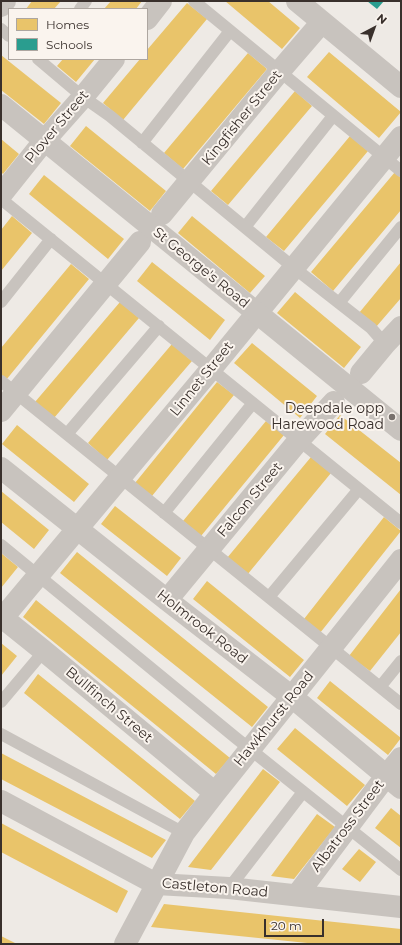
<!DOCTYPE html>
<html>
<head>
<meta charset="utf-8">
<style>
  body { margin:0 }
  #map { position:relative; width:402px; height:945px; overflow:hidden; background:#eeeae5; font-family:Montserrat,sans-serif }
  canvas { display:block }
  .frame { position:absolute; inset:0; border:2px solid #39302c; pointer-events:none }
  .legend { position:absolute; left:8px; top:8px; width:140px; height:52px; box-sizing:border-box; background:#faf4ee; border:1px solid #ada6a0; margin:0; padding:5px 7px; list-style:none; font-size:12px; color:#39302c }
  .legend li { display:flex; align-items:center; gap:8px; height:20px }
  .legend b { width:20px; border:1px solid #ada6a0 }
  .north { position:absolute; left:354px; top:8px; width:40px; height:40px; -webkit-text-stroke:3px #faf4ee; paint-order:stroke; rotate:41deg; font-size:11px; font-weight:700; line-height:16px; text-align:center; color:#39302c }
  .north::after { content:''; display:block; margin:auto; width:14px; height:18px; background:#39302c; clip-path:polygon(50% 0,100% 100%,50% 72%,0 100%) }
  .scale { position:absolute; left:264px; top:919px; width:60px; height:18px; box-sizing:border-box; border:2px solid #39302c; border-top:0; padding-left:5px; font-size:12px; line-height:14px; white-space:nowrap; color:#39302c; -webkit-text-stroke:3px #faf4ee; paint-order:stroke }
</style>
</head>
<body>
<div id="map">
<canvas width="402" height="945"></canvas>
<div class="frame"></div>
<ul class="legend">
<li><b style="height:11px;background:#e9c46a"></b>Homes</li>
<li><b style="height:11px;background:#2a9d8f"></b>Schools</li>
</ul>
<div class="north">N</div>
<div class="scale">20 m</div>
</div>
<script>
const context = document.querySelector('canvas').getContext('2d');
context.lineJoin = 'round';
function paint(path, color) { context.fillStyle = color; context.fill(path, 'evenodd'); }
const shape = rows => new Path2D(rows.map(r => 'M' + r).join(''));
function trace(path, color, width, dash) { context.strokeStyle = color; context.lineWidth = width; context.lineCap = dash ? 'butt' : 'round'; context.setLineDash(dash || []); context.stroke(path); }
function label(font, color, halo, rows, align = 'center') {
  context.font = font + ' Montserrat,sans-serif'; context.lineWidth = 4; context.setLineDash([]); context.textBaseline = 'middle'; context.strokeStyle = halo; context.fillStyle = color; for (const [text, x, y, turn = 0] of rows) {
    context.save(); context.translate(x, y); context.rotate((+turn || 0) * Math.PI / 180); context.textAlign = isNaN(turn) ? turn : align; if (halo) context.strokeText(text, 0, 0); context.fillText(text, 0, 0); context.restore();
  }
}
const homes = shape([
  [32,1,61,1,54,9,26,9],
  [111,1,142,1,136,9,104,9],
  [225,1,268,1,300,28,282,49],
  [187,3,207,19,123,120,103,103,140,59,147,59,147,50],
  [329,52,401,112,379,138,307,77],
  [248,53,267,69,183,169,164,153],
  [1,55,61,103,44,124,1,90],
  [63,59,95,59,76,82,57,66],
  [295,91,312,106,228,205,211,191],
  [86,126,166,191,150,211,70,146],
  [350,136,368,151,284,251,266,237],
  [1,139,19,154,3,174,1,172],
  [395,172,401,178,401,210,333,291,311,272],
  [44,175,124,239,108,259,29,194],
  [12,216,32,233,1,271,1,230],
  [192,216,265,276,250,293,178,233],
  [152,262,225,320,210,340,137,281],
  [401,262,401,298,376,327,359,313],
  [71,264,89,279,6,380,1,376,1,348],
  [295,292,361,347,344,368,277,313],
  [120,302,139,318,54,418,35,402],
  [252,343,317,396,300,418,234,363],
  [172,344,192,361,107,460,88,443],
  [217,382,234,395,152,496,135,483],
  [340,415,401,463,401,495,325,434],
  [266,421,284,435,201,536,183,521],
  [17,425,89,484,74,502,2,444],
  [311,457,331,473,247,575,227,558],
  [1,491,49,530,34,549,1,522],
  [115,506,181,558,167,576,101,524],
  [384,517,401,531,320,633,304,619],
  [77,552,268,707,252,727,60,573],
  [1,553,18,567,1,588],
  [207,581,304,660,290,677,193,599],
  [401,589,401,632,370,671,349,656],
  [36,600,230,758,216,774,23,617],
  [1,643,17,656,1,676],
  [38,674,195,801,180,819,24,693],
  [330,681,401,738,388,755,317,698],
  [295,728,365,785,347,806,277,749],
  [1,753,166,840,152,858,1,779],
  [263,769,280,782,211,870,188,867],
  [391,808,401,816,401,848,375,828],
  [317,814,335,827,294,879,271,876],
  [1,823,128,891,117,913,1,852],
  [359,849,376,862,360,882,342,869],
  [164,904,401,929,401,944,317,944,151,927],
  [1,936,17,944,1,944]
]);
const schools = shape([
  [367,1,384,1,377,9]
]);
const service = shape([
  [194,1,401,171],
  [80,9,86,1],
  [1,29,9,36],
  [38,59,83,97,110,116,293,267,371,328,385,344],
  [142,143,230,31],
  [1,199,401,523],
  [245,227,333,116],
  [1,302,51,239],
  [339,303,401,227],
  [1,381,401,704],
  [67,434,159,326],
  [164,513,253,403],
  [1,545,236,738,401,870],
  [269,597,359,489],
  [380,687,401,661],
  [1,702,44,651],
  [1,734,184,833],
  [229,888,303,792]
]);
const minor = shape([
  [297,1,401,87],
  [1,6,5,1],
  [147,19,161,1],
  [1,195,44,141,83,97,114,59],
  [162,214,279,72,322,22],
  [361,373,385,344,401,327],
  [1,411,140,242],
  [1,468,167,600,292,697,401,788],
  [167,600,299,440,334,402],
  [3,618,44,651,215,793],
  [1,620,211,369,401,137],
  [1,801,156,884,229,888,401,907],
  [297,895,386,776,401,758],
  [125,944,184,833,215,793,401,560]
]);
const tertiary = shape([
  [1,105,401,430]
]);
const markers = [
  [392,417,4,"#78716d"]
];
const streetNames = [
  ["Kingfisher Street",242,118,-51],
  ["Plover Street",57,127,-50],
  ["St George's Road",201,268,39],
  ["Linnet Street",202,379,-51],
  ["Falcon Street",250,500,-50],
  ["Holmrook Road",202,627,38],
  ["Bullfinch Street",109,705,40],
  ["Hawkhurst Road",274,719,-51],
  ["Albatross Street",348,826,-53],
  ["Castleton Road",215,888,5]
];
const poiNames = [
  ["Deepdale opp",384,409],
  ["Harewood Road",384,425]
];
paint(homes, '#e9c46a');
paint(schools, '#2a9d8f');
trace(service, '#c8c3be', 12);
trace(minor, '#c8c3be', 22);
trace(tertiary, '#c8c3be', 22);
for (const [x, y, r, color] of markers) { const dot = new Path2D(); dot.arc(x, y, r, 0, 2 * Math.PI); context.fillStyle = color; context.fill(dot); trace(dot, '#faf4ee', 1.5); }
label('14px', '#39302c', '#faf4ee', streetNames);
label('14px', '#39302c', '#faf4ee', poiNames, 'right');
</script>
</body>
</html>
